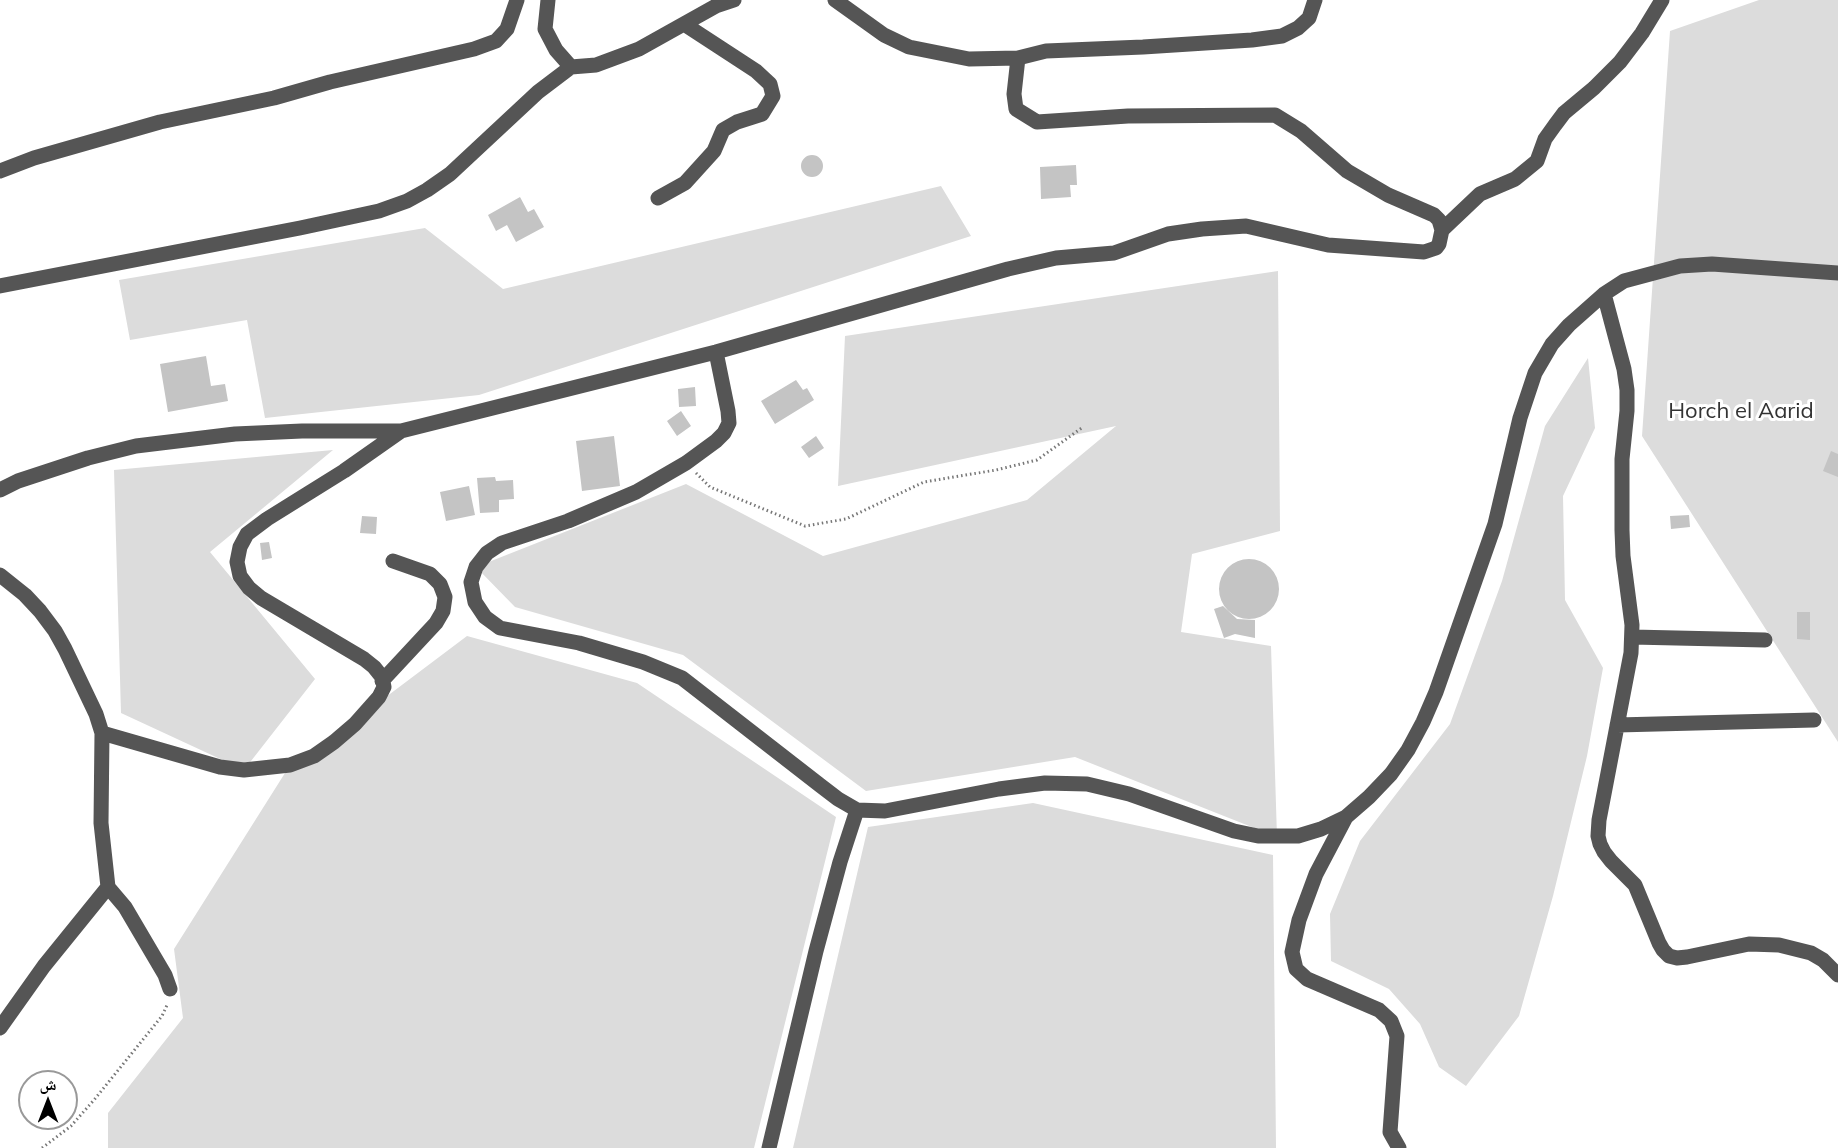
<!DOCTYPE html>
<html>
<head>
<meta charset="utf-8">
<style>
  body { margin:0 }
  #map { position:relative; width:1838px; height:1148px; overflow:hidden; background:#fff; font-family:Mulish,"Noto Naskh Arabic",sans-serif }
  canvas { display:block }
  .north { position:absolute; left:18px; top:1070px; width:60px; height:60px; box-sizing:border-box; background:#fff; border:2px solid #999; border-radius:50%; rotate:0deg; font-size:16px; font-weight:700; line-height:24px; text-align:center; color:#000 }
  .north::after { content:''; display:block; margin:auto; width:21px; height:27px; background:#000; clip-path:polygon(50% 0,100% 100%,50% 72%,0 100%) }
</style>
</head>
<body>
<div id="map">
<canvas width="1838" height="1148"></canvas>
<div class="north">ش</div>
</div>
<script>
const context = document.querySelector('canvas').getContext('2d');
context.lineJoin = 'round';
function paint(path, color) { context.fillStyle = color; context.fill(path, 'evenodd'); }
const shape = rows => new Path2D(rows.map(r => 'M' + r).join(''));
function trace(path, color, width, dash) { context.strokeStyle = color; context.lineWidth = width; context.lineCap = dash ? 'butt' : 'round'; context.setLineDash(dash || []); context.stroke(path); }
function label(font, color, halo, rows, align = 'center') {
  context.font = font + ' Mulish,sans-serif'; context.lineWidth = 6; context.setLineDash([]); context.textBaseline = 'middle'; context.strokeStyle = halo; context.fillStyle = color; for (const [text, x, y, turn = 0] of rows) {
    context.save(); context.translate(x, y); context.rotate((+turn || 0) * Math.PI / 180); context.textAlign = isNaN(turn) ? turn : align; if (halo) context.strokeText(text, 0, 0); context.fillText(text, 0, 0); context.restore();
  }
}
const green = shape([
  [1759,0,1838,0,1838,742,1642,436,1670,31],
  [941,186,971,236,479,395,265,418,247,320,130,340,119,280,425,228,503,289],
  [1278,271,1280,531,1192,554,1181,632,1271,646,1277,837,1075,757,866,791,683,655,515,607,476,567,686,484,823,556,1027,500,1116,426,838,486,845,336],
  [1588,358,1595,428,1563,496,1565,600,1603,668,1587,756,1553,896,1519,1016,1466,1086,1439,1067,1420,1024,1389,989,1331,961,1330,914,1360,841,1450,724,1502,581,1545,426],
  [333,450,210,552,315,679,244,770,121,713,114,470],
  [467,636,637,683,836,817,754,1148,108,1148,108,1113,183,1018,174,949,285,773],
  [1033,803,1273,855,1276,1148,793,1148,868,827]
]);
const building = shape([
  '801 166a11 11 0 1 1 22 0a11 11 0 1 1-22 0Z',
  [1076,165,1077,185,1070,185,1071,197,1041,199,1040,167],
  [520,197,528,212,534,209,544,227,516,242,507,225,496,231,488,215],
  [206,356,211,386,225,384,228,401,168,412,160,364],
  [796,380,803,390,807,388,814,400,775,424,761,401],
  [695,387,696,406,679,407,678,389],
  [681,411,691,426,677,436,667,421],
  [614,436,620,486,582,491,576,441],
  [816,436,824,448,809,458,801,447],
  [1831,451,1838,454,1838,477,1823,471],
  [495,477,496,481,513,480,514,499,499,500,499,512,480,513,477,478],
  [469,486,475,515,446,521,440,492],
  [1689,515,1690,527,1671,529,1670,516],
  [362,516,377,517,376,534,360,533],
  [269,542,272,558,262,560,260,543],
  '1219 589a30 30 0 1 1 60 0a30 30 0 1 1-60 0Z',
  [1223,606,1237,619,1255,620,1255,638,1235,634,1224,638,1214,609],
  [1797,612,1810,612,1810,640,1797,639]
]);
const path = shape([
  [696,473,710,487,805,526,846,519,924,482,996,470,1037,460,1083,427],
  [42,1148,71,1126,94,1100,162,1016,168,1003]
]);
const minor = shape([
  [548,0,545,29,556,50,571,67],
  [835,0,884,35,909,47,969,59,1018,58,1046,51,1143,47,1252,40,1282,36,1298,28,1309,18,1315,0],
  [1018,58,1014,94,1016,109,1037,122,1128,116,1275,115,1301,131,1347,171,1388,195,1434,215,1439,220,1442,230],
  [0,171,34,158,160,122,274,98,330,82,474,49,496,41,507,29,517,0],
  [658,198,685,183,714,151,723,130,737,122,762,114,773,96,770,84,756,71,684,24],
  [0,286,300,228,379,211,407,201,427,190,450,174,538,92,571,67,596,65,639,49,716,6,734,0],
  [1604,294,1624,369,1627,390,1627,411,1622,459,1622,530,1623,556,1632,625,1631,653,1599,820,1598,836,1600,844,1604,852,1611,861,1635,885,1659,943,1663,950,1669,956,1677,958,1687,957,1749,944,1779,945,1811,953,1823,960,1838,975],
  [716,352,728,411,729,423,724,433,716,441,686,463,636,492,568,521,502,543,487,553,476,567,471,582,475,602,485,617,500,628,579,643,643,662,682,678,821,786,838,799,857,810,885,811,999,789,1045,783,1087,784,1129,794,1234,831,1258,836,1298,836,1321,829,1346,817,1369,797,1391,774,1408,750,1423,722,1436,692,1495,524,1520,418,1535,373,1552,344,1569,325,1604,294,1624,281,1680,266,1712,264,1838,273],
  [0,490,18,481,88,458,136,446,235,434,302,431,401,431,716,352,1008,269,1056,258,1114,253,1168,234,1202,229,1246,226,1328,245,1424,252,1436,248,1439,244,1442,230,1480,194,1515,179,1537,161,1545,139,1555,125,1564,113,1594,88,1620,62,1642,33,1662,0],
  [0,575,25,595,40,611,55,631,65,649,96,714,102,733,101,823,108,887,125,907,165,975,170,989],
  [1632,637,1765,640],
  [382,681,436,623,443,611,445,597,440,584,430,574,393,561],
  [1617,725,1814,720],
  [102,733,220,767,244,770,290,765,314,756,334,742,355,724,379,697,384,687,382,677,374,667,364,659,261,598,249,588,240,576,237,562,240,547,247,534,267,519,344,471,401,431],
  [1346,817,1316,874,1299,920,1292,952,1296,969,1307,979,1379,1010,1391,1021,1397,1036,1390,1132,1399,1148],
  [0,1028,44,966,108,887],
  [769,1148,816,951,840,862,857,810]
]);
const parkNames = [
  ["Horch el Aarid",1741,411]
];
paint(green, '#dcdcdc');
paint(building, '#c4c4c4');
trace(path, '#777', 3, [1.5, 3]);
trace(minor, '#555', 15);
label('22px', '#333', '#fff', parkNames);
</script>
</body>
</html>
